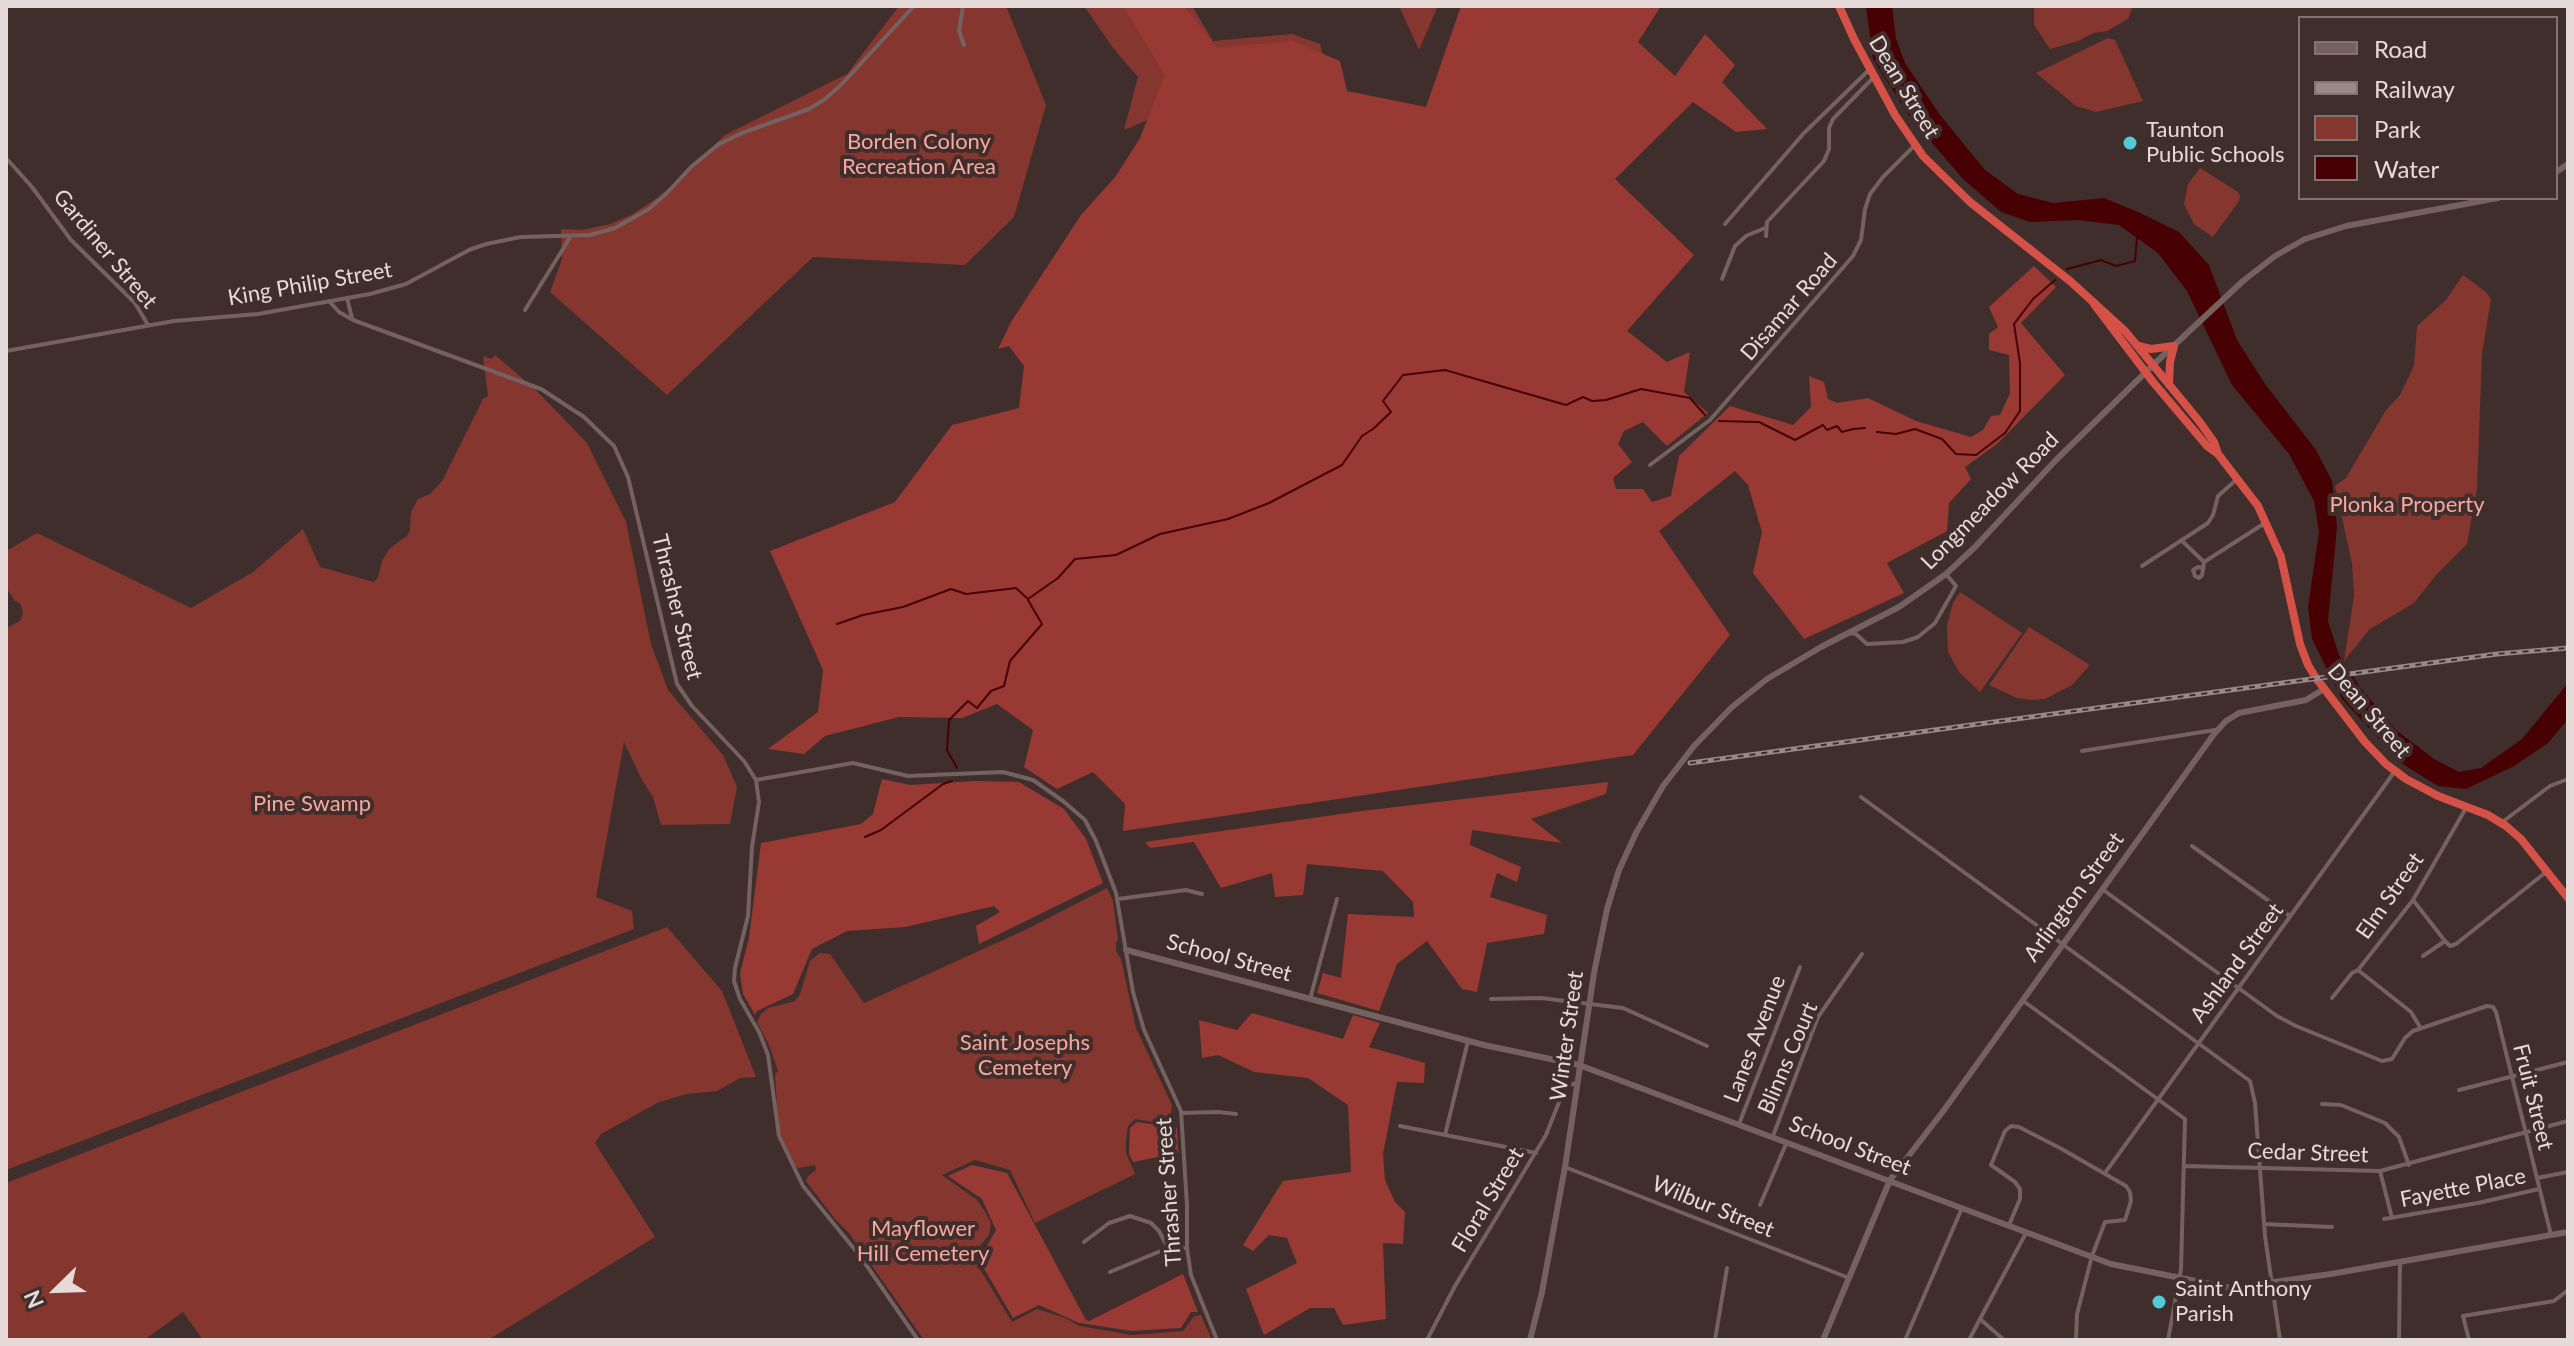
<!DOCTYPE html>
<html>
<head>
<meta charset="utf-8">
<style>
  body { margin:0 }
  #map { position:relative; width:2574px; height:1346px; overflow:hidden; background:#3f2e2c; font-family:Lato,sans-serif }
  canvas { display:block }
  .frame { position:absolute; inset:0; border:8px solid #e6dad9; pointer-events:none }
  .legend { position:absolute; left:2298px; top:16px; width:260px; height:184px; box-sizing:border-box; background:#3f2e2c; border:2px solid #827371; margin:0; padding:10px 14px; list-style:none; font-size:24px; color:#e6dad9 }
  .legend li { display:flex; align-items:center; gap:16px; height:40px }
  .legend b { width:40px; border:2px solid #827371 }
  .north { position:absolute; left:16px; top:1250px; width:80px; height:80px; -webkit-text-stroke:6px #3f2e2c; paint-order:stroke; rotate:247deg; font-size:22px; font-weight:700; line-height:32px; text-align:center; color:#e6dad9 }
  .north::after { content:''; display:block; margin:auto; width:28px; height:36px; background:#e6dad9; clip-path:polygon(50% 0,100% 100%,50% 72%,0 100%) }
</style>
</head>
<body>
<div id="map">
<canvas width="2574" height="1346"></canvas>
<div class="frame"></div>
<ul class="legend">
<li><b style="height:10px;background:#756260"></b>Road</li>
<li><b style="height:10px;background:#978987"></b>Railway</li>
<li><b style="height:22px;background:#85362f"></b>Park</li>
<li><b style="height:22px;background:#480103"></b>Water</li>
</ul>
<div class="north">N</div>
</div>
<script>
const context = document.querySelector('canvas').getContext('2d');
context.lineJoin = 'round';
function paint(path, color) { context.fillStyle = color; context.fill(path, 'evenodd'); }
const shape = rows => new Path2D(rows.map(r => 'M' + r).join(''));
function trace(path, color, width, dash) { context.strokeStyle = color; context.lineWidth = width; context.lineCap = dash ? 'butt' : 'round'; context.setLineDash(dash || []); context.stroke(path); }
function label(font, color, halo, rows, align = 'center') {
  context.font = font + ' Lato,sans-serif'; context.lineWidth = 8; context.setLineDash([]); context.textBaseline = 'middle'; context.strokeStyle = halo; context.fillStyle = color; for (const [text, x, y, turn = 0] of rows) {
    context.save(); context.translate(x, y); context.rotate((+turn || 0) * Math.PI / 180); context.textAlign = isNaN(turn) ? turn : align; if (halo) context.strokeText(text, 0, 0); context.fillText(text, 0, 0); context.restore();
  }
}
const green = shape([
  [899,6,1006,6,1046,105,1014,217,965,265,813,257,667,395,550,292,562,259,561,229,582,230,610,224,633,214,660,196,725,135,847,74],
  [1084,6,1192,6,1213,41,1292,34,1320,44,1335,103,1157,116,1124,130,1138,77,1113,48],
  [1399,6,1438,6,1419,50],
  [2034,6,2133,6,2128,19,2107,31,2093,33,2078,41,2050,49,2034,25],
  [2108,38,2115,40,2143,101,2096,112,2076,106,2036,73],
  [2200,168,2238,192,2240,196,2239,201,2213,237,2194,224,2184,204,2188,184],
  [2463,275,2486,292,2491,299,2482,354,2477,488,2467,544,2437,574,2414,603,2370,629,2344,661,2354,596,2352,563,2335,486,2346,478,2386,410,2400,395,2414,366,2417,326,2446,300],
  [495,355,535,389,587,443,626,522,651,644,668,690,723,755,737,787,730,824,661,825,653,797,641,778,624,742,596,897,632,911,634,929,6,1170,6,628,20,621,23,613,20,603,15,601,6,588,6,555,8,550,37,533,191,608,253,572,303,529,320,567,374,582,378,577,382,561,390,548,408,535,410,529,411,512,418,499,430,494,442,481,483,399,488,396,483,356,492,359],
  [1960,592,2022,633,1980,692,1959,672,1948,652,1947,625,1953,603],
  [2029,627,2090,665,2072,685,2045,699,2032,700,2017,698,1989,685],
  [1107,888,1113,901,1118,940,1116,942,1116,951,1121,959,1136,1028,1172,1105,1170,1125,1135,1119,1128,1126,1126,1140,1126,1153,1135,1174,1035,1223,1010,1170,975,1160,942,1175,977,1200,986,1213,991,1223,989,1235,977,1249,975,1261,1012,1322,1037,1309,1065,1318,1080,1326,1132,1335,1183,1331,1194,1316,1201,1315,1212,1340,924,1340,849,1233,835,1219,806,1181,808,1176,816,1170,815,1165,798,1168,795,1166,784,1145,778,1124,775,1074,778,1071,769,1045,757,1022,761,1014,768,1008,795,1001,800,994,810,961,820,953,830,954,864,1003,1023,931],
  [667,927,722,991,756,1077,740,1078,717,1091,687,1094,659,1102,601,1134,595,1143,655,1237,488,1340,203,1340,183,1312,144,1340,6,1340,6,1183]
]);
const forest = shape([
  [1123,6,1184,6,1217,48,1292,41,1340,61,1347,91,1426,107,1461,6,1661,6,1638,42,1675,76,1705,34,1735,65,1722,82,1767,129,1736,132,1693,102,1615,179,1694,255,1627,331,1667,362,1690,352,1684,392,1708,413,1667,446,1643,422,1624,431,1618,444,1632,462,1613,478,1616,489,1643,489,1652,502,1671,496,1679,456,1730,406,1793,425,1811,407,1809,376,1824,382,1828,399,1837,403,1868,398,1916,421,1971,437,1983,430,1991,416,2000,415,2010,393,2009,355,1989,350,1989,334,1998,327,1989,307,2034,266,2056,287,2021,323,2065,375,1997,444,1965,467,1971,479,1949,503,1947,531,1887,563,1904,593,1804,639,1753,573,1762,532,1748,485,1735,471,1659,531,1730,635,1633,755,1123,831,1125,804,1093,772,1057,789,1024,767,1033,730,997,704,962,718,899,717,825,736,804,754,768,749,818,712,823,670,770,551,895,502,952,425,1019,408,1024,366,1009,346,998,349,1011,322,1081,215,1116,176,1140,138,1165,75],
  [882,779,910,785,976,781,1019,782,1064,809,1086,839,1103,883,979,944,976,926,1000,912,994,906,906,927,847,931,812,949,793,994,757,1011,755,1015,743,994,740,973,749,938,761,843,861,824,873,814],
  [1608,782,1606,794,1531,819,1562,843,1472,830,1470,845,1521,867,1517,882,1497,873,1490,897,1547,915,1544,934,1487,943,1477,992,1462,989,1427,941,1397,964,1379,1011,1317,993,1323,973,1341,978,1348,914,1414,917,1413,902,1383,871,1307,864,1303,895,1275,897,1272,873,1221,888,1194,842,1150,848,1145,842,1362,811],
  [1252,1013,1343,1039,1353,1015,1380,1023,1369,1047,1425,1063,1424,1083,1397,1082,1383,1154,1385,1180,1395,1202,1405,1212,1403,1244,1383,1243,1386,1319,1343,1325,1334,1308,1310,1308,1264,1335,1246,1289,1297,1263,1287,1238,1269,1235,1253,1251,1243,1245,1283,1181,1351,1172,1348,1105,1308,1078,1254,1072,1218,1055,1202,1058,1199,1020,1237,1030],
  [1137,1122,1177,1128,1178,1153,1133,1162,1129,1154,1130,1128],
  [972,1165,1007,1173,1086,1320,1089,1321,1183,1274,1198,1312,1191,1312,1181,1328,1132,1331,1079,1323,1039,1305,1013,1318,979,1260,996,1230,982,1199,948,1176]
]);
const water = shape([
  [1866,6,1892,6,1896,39,1905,63,1940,115,1985,170,2018,194,2053,203,2104,198,2138,212,2179,232,2209,265,2237,340,2265,384,2316,450,2332,481,2337,527,2328,621,2339,655,2360,687,2396,730,2434,759,2459,772,2481,768,2522,739,2568,683,2568,719,2548,743,2514,766,2466,789,2438,786,2401,763,2342,699,2312,639,2308,607,2319,532,2314,501,2289,454,2232,385,2187,291,2158,253,2119,225,2078,220,2030,222,2001,212,1963,179,1909,116,1873,59]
]);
const stream = shape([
  [2067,269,2101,260,2116,266,2135,261,2137,237],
  [1719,421,1759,422,1795,440,1823,425,1827,430,1837,426,1842,432,1853,429,1865,428],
  [1877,432,1896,434,1915,429,1942,439,1956,454,1976,455,2005,433,2020,411,2020,363,2014,324,2033,299,2055,280],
  [837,624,863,615,903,607,951,589,966,594,1016,588,1028,599,1058,578,1075,559,1116,555,1160,534,1228,519,1269,503,1342,465,1362,436,1373,429,1391,412,1383,401,1403,375,1445,370,1566,405,1583,397,1592,401,1606,400,1641,389,1690,398,1705,415],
  [957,768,947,750,949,720,968,701,977,708,991,691,1004,686,1010,661,1042,624,1028,600],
  [865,837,881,830,943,784,952,781]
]);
const street = shape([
  [963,6,959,31,964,45],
  [6,158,32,187,71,240,135,303,148,325],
  [1725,224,1804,133,1870,69],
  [1766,236,1767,222,1824,161,1829,149,1829,128,1833,119,1874,77],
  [1722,279,1735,246,1746,236,1765,228],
  [347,298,352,318],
  [329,301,339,312,353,320,541,389,584,417,614,446,628,477,677,684,692,706,744,761,756,780,853,763,908,776,1003,772,1033,780,1063,801,1085,820,1096,841,1116,893,1133,992,1144,1030,1181,1111,1187,1205,1187,1248,1191,1275,1217,1340],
  [525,310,571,236],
  [6,351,174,321,258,314,370,294,406,284,469,250,486,244,521,237,590,235,615,228,649,209,668,192,691,167,719,144,742,133,809,109,825,99,841,85,914,6],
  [1650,465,1710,420,1853,256,1861,240,1865,209,1870,194,1883,177,1915,145],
  [2181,540,2204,562],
  [2142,566,2208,523,2213,515,2218,496,2236,480],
  [2203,568,2198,567,2193,570,2195,576,2199,578,2202,575,2203,570,2204,562,2265,523],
  [1850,633,1856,634,1867,644,1903,642,1918,637,1935,623,1956,586,1946,574],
  [2082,751,2215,730],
  [756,780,759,802,752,847,748,916,735,968,734,981,740,999,759,1032,768,1055,779,1136,803,1186,860,1256,918,1340],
  [1861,797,2250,1081,2255,1103,2265,1236,2280,1340],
  [2501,823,2550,786,2568,779],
  [2192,846,2290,916],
  [2102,889,2277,1016,2296,1026,2382,1061,2392,1059,2405,1038,2413,1031,2487,1006,2493,1007,2496,1012,2551,1235],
  [1118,899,1186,890,1202,894],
  [2413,900,2445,941],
  [2445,941,2450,946,2456,944,2546,872],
  [2423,956,2445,941],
  [2358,970,2411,1012,2420,1027],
  [2332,998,2352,973,2358,970,2413,900,2466,808],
  [1310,999,1337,899],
  [1491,999,1541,998,1623,1008,1707,1046],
  [2022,1000,2185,1119,2181,1269,2168,1340],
  [2459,1090,2568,1062],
  [2322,1104,2341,1105,2385,1123,2399,1137,2409,1165],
  [1182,1113,1218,1112,1236,1114],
  [1739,1124,1800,967],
  [1400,1126,1536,1153],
  [1445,1135,1468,1041],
  [1773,1136,1818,1017,1862,954],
  [2185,1166,2380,1171,2568,1121],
  [1565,1167,1849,1278],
  [2380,1171,2392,1218],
  [2105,1173,2395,771],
  [2537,1178,2568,1172],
  [1760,1205,1786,1144],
  [2384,1219,2478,1203,2539,1189],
  [2264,1224,2332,1227],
  [2009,1225,2020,1199,2020,1189,2015,1182,1991,1165,2005,1131,2011,1126,2019,1127,2060,1148,2126,1186,2130,1192,2131,1201,2125,1220,2105,1222,2092,1256,2077,1314,2076,1340],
  [1084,1242,1109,1223,1130,1216,1151,1223,1159,1231,1168,1248],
  [1110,1272,1168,1248,1187,1248],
  [1427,1340,1455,1286,1546,1135,1565,1087,1576,1083],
  [1715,1340,1727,1268],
  [1905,1340,1962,1208],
  [1969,1340,1980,1319],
  [2004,1340,1980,1319,2026,1233],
  [2399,1340,2400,1262],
  [2469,1340,2463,1316,2554,1301,2568,1290]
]);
const secondary = shape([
  [2556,172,2568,164],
  [1126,950,1484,1045,1579,1065,2111,1264,2231,1288,2331,1274,2568,1232],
  [1530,1340,1542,1292,1565,1167,1594,973,1607,909,1619,870,1636,833,1663,786,1694,746,1732,707,1767,679,1821,647,1899,607,1946,574,1975,547,2055,461,2153,365,2243,281,2275,256,2305,239,2346,226,2498,198],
  [1823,1340,1890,1180,1944,1110,2214,734,2226,721,2239,713,2306,700,2324,689]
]);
const highway = shape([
  [1839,6,1854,39,1895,115,1923,156,1970,202,2070,281,2125,331,2199,421,2214,442,2218,454],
  [2094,304,2153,382,2207,446,2218,454,2258,506,2281,557,2300,644,2308,665,2316,678,2365,742,2386,764,2406,779,2438,796,2488,815,2506,826,2521,839,2568,898],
  [2139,346,2151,349,2174,346,2170,362,2169,385]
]);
const rail = shape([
  [1690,763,2497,654,2568,648]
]);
const markers = [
  [2130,143,8,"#52cbd7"],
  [2159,1302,8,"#52cbd7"]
];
const streetNames = [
  ["Dean Street",1904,87,59],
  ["Gardiner Street",105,249,50],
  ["King Philip Street",310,284,-10],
  ["Disamar Road",1789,307,-49],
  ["Longmeadow Road",1990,501,-45],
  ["Thrasher Street",677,607,76],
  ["Dean Street",2369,711,50],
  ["Elm Street",2390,896,-55],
  ["Arlington Street",2074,897,-54],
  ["School Street",1229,958,15],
  ["Ashland Street",2237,963,-54],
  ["Winter Street",1567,1036,-82],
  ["Lanes Avenue",1755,1039,-69],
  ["Blinns Court",1788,1058,-67],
  ["Fruit Street",2533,1097,76],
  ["School Street",1850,1146,21],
  ["Cedar Street",2308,1153,2],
  ["Fayette Place",2463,1188,-11],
  ["Thrasher Street",1169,1192,-94],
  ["Floral Street",1488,1200,-59],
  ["Wilbur Street",1713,1207,22]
];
const poiNames = [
  ["Taunton",2146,130],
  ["Public Schools",2146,155],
  ["Saint Anthony",2175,1289],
  ["Parish",2175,1314]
];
const parkNames = [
  ["Borden Colony",919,142],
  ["Recreation Area",919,167],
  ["Plonka Property",2407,505],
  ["Pine Swamp",312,804],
  ["Saint Josephs",1025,1043],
  ["Cemetery",1025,1068],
  ["Mayflower",923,1229],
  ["Hill Cemetery",923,1254]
];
paint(green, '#85362f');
paint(forest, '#983a33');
paint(water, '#480103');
trace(stream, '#480103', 2);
trace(street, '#756260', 4);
trace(secondary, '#756260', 6);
trace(highway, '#d55147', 8);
trace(rail, '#978987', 5);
trace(rail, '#3f2e2c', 2, [6]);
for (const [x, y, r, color] of markers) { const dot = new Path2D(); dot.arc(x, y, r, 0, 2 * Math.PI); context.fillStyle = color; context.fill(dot); trace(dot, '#3f2e2c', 3); }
label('22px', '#e6dad9', '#3f2e2c', streetNames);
label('22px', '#e6dad9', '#3f2e2c', poiNames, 'left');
label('22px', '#f6a79e', '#3f2e2c', parkNames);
</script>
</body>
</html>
